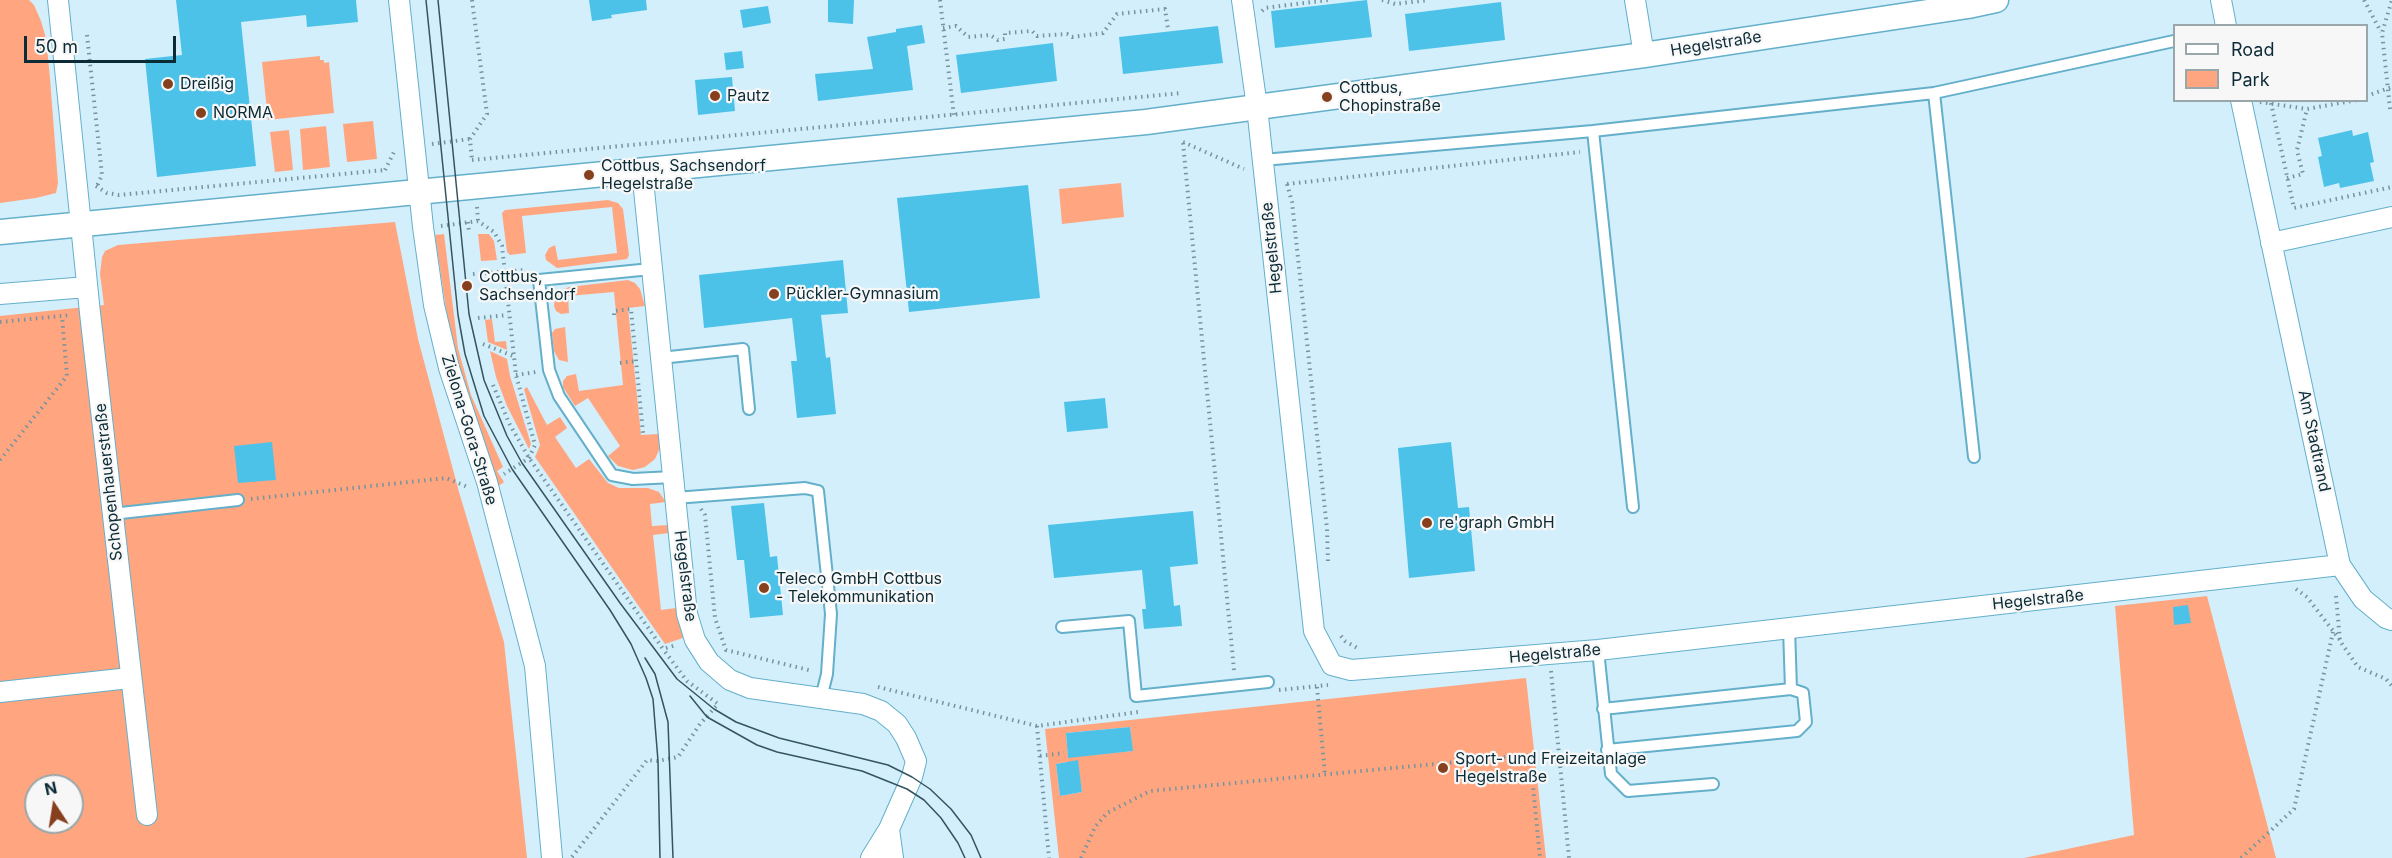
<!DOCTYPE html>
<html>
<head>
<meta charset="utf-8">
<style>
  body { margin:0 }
  #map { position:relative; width:2392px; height:858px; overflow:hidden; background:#d3effb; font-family:Inter,sans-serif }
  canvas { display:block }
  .legend { position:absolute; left:2173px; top:24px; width:195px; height:78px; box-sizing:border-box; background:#f7f7f7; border:2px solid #99a6aa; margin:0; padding:8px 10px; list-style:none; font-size:18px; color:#0b2c37 }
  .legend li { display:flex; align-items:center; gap:12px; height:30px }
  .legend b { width:30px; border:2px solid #99a6aa }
  .north { position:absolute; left:24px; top:774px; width:60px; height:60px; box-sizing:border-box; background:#f7f7f7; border:2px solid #99a6aa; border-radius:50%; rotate:348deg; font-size:16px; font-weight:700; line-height:24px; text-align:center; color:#0b2c37 }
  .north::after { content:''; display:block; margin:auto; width:21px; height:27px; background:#87401e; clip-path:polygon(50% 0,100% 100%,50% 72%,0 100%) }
  .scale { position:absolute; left:24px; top:36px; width:152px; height:27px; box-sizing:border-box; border:3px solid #0b2c37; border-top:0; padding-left:8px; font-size:18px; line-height:21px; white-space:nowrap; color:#0b2c37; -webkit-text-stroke:4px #f7f7f7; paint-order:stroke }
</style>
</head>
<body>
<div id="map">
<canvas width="2392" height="858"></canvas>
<ul class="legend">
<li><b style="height:8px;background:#fff"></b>Road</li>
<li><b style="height:16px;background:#ffa680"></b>Park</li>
</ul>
<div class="north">N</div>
<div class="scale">50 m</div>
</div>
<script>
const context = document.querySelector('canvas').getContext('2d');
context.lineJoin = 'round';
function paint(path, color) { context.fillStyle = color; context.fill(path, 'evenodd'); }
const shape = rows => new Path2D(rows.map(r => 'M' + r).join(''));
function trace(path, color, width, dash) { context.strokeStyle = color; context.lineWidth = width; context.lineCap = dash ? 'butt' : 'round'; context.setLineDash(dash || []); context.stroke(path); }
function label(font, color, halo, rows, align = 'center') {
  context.font = font + ' Inter,sans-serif'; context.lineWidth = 4.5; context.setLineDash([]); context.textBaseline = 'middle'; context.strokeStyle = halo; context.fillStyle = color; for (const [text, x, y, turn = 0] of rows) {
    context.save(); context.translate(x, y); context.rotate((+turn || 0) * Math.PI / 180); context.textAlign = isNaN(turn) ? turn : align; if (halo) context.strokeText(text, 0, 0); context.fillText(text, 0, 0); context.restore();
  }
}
const green = shape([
  [0,0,29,0,34,5,41,21,46,38,50,78,58,183,56,193,36,198,0,203],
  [320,56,320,60,324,60,324,63,329,62,334,113,268,120,262,62],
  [373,121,377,159,347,162,343,124],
  [326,126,330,167,303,170,300,129],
  [289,130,293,170,275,172,270,132],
  [1121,183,1124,217,1062,224,1059,189],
  [608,200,618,203,623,209,629,255,627,259,557,268,546,260,545,255,549,248,555,245,558,260,617,253,612,207,522,216,526,253,510,255,507,252,502,213,505,210],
  [395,222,418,339,459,492,504,642,527,858,0,858,0,316,104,305,100,274,102,257,105,251,118,245],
  [36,786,72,786,72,822,36,822],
  [444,234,458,348,471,395,503,467,497,471,504,482,500,485,495,486,459,365,446,309,435,235],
  [478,234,489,234,494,241,497,260,481,261],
  [628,280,635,283,640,289,645,306,628,308,641,435,659,434,660,448,655,459,645,467,633,470,618,466,608,456,620,446,588,398,575,406,563,387,563,381,567,376,576,374,579,391,623,385,614,292,568,296,569,313,561,314,556,311,554,306,555,298,562,290,569,287],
  [492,319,495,342,506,341,507,350,488,342,485,320],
  [565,327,568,362,559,360,554,351,552,333,555,329],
  [490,351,507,359,510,376,531,444,529,449,507,406,496,377],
  [527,387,547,425,560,417,567,428,555,437,576,468,589,459,608,483,619,488,648,488,659,492,666,502,650,504,652,526,668,525,669,533,653,535,661,610,676,608,683,638,665,644,535,457,540,445,524,389],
  [2207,596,2276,858,2024,858,2134,835,2115,606],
  [1526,678,1546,858,1059,858,1045,729],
  [1130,727,1132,751,1068,757,1066,733],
  [1067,762,1078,765,1082,792,1060,796,1056,764]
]);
const building = shape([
  [176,0,356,0,358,22,307,27,306,15,241,22,256,166,157,177,145,59,182,55],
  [589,0,646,0,647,10,611,15,612,18,592,21],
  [828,0,854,0,853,24,828,22],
  [1367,0,1372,37,1275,48,1271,11],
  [1501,2,1505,40,1409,51,1405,14],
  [768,6,771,23,743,28,740,10],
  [922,25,925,43,907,46,913,90,818,101,815,74,873,69,867,37,896,32,896,29],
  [1218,26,1223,63,1123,74,1119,37],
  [1053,43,1057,81,961,93,956,55],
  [742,51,744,68,726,70,724,53],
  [732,77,735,111,698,115,695,80],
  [2352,130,2353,136,2368,132,2374,162,2370,163,2374,181,2340,188,2339,183,2324,187,2318,157,2322,156,2318,138],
  [1028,185,1040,298,909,312,897,198],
  [843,260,848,313,821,315,826,358,830,357,836,414,797,418,791,361,797,361,792,318,704,328,699,275],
  [1105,398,1108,428,1067,432,1064,402],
  [272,442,276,480,238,483,234,446],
  [1451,442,1458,508,1469,507,1475,571,1409,578,1398,448],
  [764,503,770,557,777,556,783,615,750,618,744,560,737,560,731,506],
  [1193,511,1198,564,1170,567,1174,606,1180,605,1182,626,1144,629,1142,609,1146,609,1142,570,1054,578,1048,525],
  [2188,605,2191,623,2174,625,2173,607],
  [1130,727,1133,751,1068,758,1066,733],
  [1078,760,1082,792,1060,796,1056,764]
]);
const path = shape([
  [472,0,487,114,470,139,472,161],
  [940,0,954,116],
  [1382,0,1395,4,1429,0],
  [2364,0,2381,32],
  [1262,11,1265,8,1328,0],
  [943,28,956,26,968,37,990,35,998,40,1005,39,1005,33,1032,31,1037,36,1067,34,1072,37,1103,33,1117,14,1165,9,1168,29],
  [87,35,102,175,97,186],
  [2366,96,2392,87],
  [2260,102,2307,109,2357,100],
  [2271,103,2294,208,2392,187],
  [2390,109,2382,33,2392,0],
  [1183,142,1244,169],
  [1183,143,1234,670],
  [432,144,470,139],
  [472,160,1182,93],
  [385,170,395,150],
  [2287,178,2303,174,2297,150,2307,109],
  [1287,184,1292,202,1327,529,1328,562],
  [1287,184,1580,152],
  [96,186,107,193,119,195,385,170],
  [477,207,478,221],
  [468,222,469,233],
  [441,226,478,221,494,232,502,246,516,375,535,445,529,458,504,474],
  [473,274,525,270,525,274],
  [614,315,614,311,631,309,643,433],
  [478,318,508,315],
  [0,322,71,315],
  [483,344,513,356],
  [620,363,636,361],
  [516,375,536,372],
  [493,385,509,423,529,458,663,649,676,645],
  [0,460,67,376,62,316],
  [251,499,446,478,468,487],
  [701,509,705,515,715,618,726,650,813,671],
  [2296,589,2307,597,2340,640],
  [2336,596,2340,641,2358,667,2386,679,2392,686],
  [1341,636,1345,641,1359,649],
  [1551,671,1569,858],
  [878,687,1037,726,1138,712],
  [1317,687,1325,775],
  [1279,690,1328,685],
  [1037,726,1049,858],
  [1040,756,1064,753],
  [572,857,647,760,658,761,678,757,700,724,718,704,687,681,663,649],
  [1081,858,1095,827,1107,813,1150,791,1530,755,1540,858],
  [2241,858,2294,809,2333,632]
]);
const service = shape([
  [1934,93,1974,457],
  [1593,131,1633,507],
  [1263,160,1593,131,1934,93,2174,41],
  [651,269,539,280,549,370,559,396,612,475,633,479,673,477],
  [661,358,743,349,749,409],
  [675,498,805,488,818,491,831,614,827,674,821,698],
  [112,514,238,500],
  [1062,627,1129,621,1136,696,1268,682],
  [1789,628,1791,689],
  [1598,650,1611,774,1628,791,1713,784],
  [1603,709,1791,689,1803,693,1806,722,1797,731,1607,750]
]);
const minor = shape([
  [58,0,90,313,147,815],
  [399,0,423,227,434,305,449,368,487,482,535,666,552,858],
  [1242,0,1257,107,1314,631,1332,665,1351,670,1598,650,2340,565],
  [1635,0,1644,55],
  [2221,0,2226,26],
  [2241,100,2340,565,2363,599,2386,618,2392,620],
  [642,170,687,614,695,640,709,662,730,680,750,688,863,704,881,711,897,724,906,738,916,761,912,777,889,829,871,858],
  [2271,243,2392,217],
  [0,294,87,287],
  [0,692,130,678],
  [889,829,893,858]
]);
const tertiary = shape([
  [0,232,1146,122,1644,55,1968,6,1996,0]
]);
const tram = shape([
  [426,0,458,315,465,354,484,416,512,469,610,610,631,644,646,678,653,699,658,761,660,858],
  [438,0,469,314,484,380,507,436,522,463,620,603,677,679,714,709,736,722,779,738,888,765,912,777,930,789,951,809,971,835,981,858],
  [645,658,655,674,668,722,673,858],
  [690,696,707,717,757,745,777,752,862,771,907,789,924,800,941,818,958,843,965,858]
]);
const markers = [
  [168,84,6,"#87401e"],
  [715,96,6,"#87401e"],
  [1327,97,6,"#87401e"],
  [201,113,6,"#87401e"],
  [589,175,6,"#87401e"],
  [467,286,6,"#87401e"],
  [774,294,6,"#87401e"],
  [1427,523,6,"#87401e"],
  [764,588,6,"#87401e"],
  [1443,768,6,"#87401e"]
];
const streetNames = [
  ["Hegelstraße",1716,44,-9],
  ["Hegelstraße",1272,248,-96],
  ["Zielona-Gora-Straße",469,430,73],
  ["Am Stadtrand",2314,441,78],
  ["Schopenhauerstraße",109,482,-96],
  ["Hegelstraße",685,576,83],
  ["Hegelstraße",2038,600,-6],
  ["Hegelstraße",1555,654,-5]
];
const poiNames = [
  ["Dreißig",180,84],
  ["Cottbus,",1339,88],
  ["Chopinstraße",1339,106],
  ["Pautz",727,96],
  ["NORMA",213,113],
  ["Cottbus, Sachsendorf",601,166],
  ["Hegelstraße",601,184],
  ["Cottbus,",479,277],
  ["Sachsendorf",479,295],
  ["Pückler-Gymnasium",786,294],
  ["re'graph GmbH",1439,523],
  ["Teleco GmbH Cottbus",776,579],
  ["- Telekommunikation",776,597],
  ["Sport- und Freizeitanlage",1455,759],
  ["Hegelstraße",1455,777]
];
paint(green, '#ffa680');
paint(building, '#4cc2e9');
trace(service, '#64afca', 14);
trace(minor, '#64afca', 22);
trace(tertiary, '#64afca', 27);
trace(path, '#75949f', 4, [1.5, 4.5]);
trace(service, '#fff', 10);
trace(minor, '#fff', 20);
trace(tertiary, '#fff', 24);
trace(tram, '#34545f', 1.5);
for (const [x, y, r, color] of markers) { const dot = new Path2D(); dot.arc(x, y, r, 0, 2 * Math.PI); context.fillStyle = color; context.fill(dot); trace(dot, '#f7f7f7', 2); }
label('16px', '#0b2c37', '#f7f7f7', streetNames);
label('16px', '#0b2c37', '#f7f7f7', poiNames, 'left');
</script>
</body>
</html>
